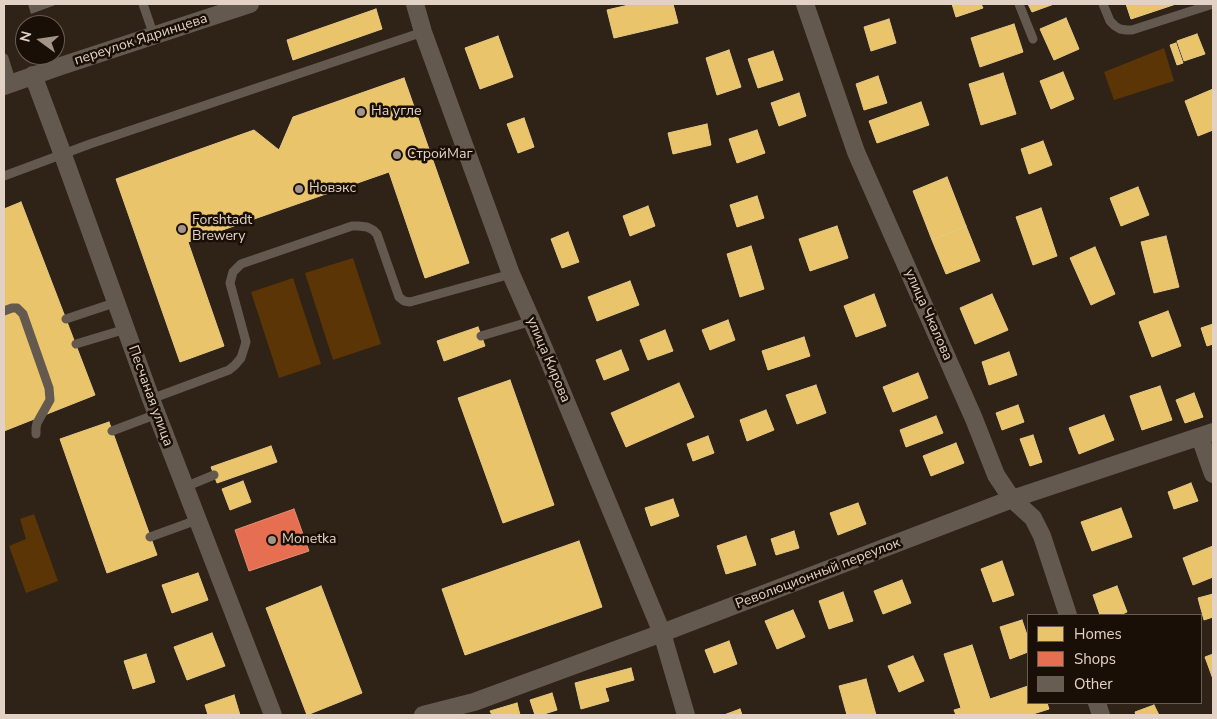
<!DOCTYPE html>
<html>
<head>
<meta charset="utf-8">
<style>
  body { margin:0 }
  #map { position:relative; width:1217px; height:719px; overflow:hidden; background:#2e2316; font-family:"Nunito Sans",sans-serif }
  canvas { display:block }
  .frame { position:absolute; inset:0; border:5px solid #e1d2c5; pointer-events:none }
  .legend { position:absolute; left:1027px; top:614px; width:175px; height:90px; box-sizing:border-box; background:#190f06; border:1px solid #695d52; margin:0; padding:6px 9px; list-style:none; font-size:15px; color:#e1d2c5 }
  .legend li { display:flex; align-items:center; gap:10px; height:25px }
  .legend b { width:25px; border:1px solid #695d52 }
  .north { position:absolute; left:15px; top:15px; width:50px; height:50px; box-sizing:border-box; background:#190f06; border:1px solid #695d52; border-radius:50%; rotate:284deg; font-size:14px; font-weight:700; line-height:20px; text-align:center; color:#e1d2c5 }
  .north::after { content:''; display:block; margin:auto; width:18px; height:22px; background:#a29588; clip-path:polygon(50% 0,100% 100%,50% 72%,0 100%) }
</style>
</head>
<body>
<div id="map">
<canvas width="1217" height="719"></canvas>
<div class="frame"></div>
<ul class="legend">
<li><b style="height:14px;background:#e9c46a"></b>Homes</li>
<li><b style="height:14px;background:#e76f51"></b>Shops</li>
<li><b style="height:14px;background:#675d52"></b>Other</li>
</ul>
<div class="north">N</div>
</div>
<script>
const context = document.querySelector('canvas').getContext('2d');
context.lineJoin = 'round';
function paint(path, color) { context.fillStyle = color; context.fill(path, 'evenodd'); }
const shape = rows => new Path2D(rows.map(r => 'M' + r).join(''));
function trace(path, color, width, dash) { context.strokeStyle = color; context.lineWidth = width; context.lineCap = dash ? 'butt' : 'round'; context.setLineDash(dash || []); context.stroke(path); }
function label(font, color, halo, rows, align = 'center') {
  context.font = font + ' "Nunito Sans",sans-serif'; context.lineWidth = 5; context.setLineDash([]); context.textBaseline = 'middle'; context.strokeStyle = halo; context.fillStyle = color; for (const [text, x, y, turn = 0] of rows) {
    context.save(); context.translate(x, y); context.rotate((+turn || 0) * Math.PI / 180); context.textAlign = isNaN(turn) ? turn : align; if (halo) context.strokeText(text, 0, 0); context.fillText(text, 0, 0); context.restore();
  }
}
const green = shape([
  [1164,48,1174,81,1114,100,1104,72],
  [353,258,381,344,333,360,305,273],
  [293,278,321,364,279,378,251,292],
  [34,514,58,581,26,593,9,546,26,539,20,519]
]);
const homes = shape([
  [633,4,673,4,678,23,614,38,607,10,633,4],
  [952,4,981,4,983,8,956,17,952,4],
  [1028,4,1054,4,1032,12,1028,4],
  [1126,4,1176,4,1131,19,1126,4],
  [376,9,382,29,293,60,287,40,376,9],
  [1066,18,1079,49,1054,60,1040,29,1066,18],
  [889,19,896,43,871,51,864,27,889,19],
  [1014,24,1023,52,980,67,971,38,1014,24],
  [1197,34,1205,54,1184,61,1177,41,1197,34],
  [498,36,513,77,480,89,465,48,498,36],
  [1176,43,1183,63,1177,65,1170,45,1176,43],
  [729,50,741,87,717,95,706,58,729,50],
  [773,51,783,80,758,88,748,59,773,51],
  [1063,72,1074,99,1051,109,1040,81,1063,72],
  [1003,73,1016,114,981,125,969,84,1003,73],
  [878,76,887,103,864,110,856,84,878,76],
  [404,78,469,263,425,278,389,172,188,242,224,346,180,362,116,179,254,130,279,150,293,117,404,78],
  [1213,89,1213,130,1198,136,1185,101,1213,89],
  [799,93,806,116,779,126,771,103,799,93],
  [921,102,929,125,877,143,869,121,921,102],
  [524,118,534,147,518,153,507,124,524,118],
  [707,124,711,145,673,154,668,133,707,124],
  [757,130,765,153,737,163,729,139,757,130],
  [1043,141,1052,165,1029,174,1021,149,1043,141],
  [947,177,966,226,932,240,913,191,947,177],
  [1138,187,1149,215,1121,226,1110,198,1138,187],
  [757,196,764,218,737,227,730,205,757,196],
  [21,202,95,395,4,431,4,209,21,202],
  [648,206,655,226,630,236,623,216,648,206],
  [1041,208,1057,256,1033,265,1016,217,1041,208],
  [837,226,848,258,810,271,799,239,837,226],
  [966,226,980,261,946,274,932,240,966,226],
  [568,232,579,262,562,268,551,239,568,232],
  [1166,236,1179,287,1154,293,1141,242,1166,236],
  [751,246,764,289,740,297,727,254,751,246],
  [1095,247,1115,294,1091,305,1070,258,1095,247],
  [630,281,639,305,597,321,588,297,630,281],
  [874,294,886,326,856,337,844,306,874,294],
  [992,294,1008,330,975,344,960,308,992,294],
  [1168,311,1181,346,1152,357,1139,322,1168,311],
  [728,320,735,340,710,350,702,330,728,320],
  [1213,324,1213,344,1207,346,1201,328,1213,324],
  [478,327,485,346,444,361,437,341,478,327],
  [665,330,673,351,648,360,640,340,665,330],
  [804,337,810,356,768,370,762,351,804,337],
  [621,350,629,370,604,380,596,360,621,350],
  [1009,352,1017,375,989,385,982,362,1009,352],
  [918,373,928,398,893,412,883,387,918,373],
  [510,380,554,505,503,523,458,398,510,380],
  [679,383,694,417,626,447,611,413,679,383],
  [816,385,826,413,797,424,786,395,816,385],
  [1160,386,1172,420,1142,430,1130,396,1160,386],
  [1194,393,1203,417,1185,423,1176,400,1194,393],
  [1018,405,1024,422,1002,430,996,413,1018,405],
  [766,410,774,430,747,441,740,420,766,410],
  [1104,415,1114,440,1079,454,1069,428,1104,415],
  [936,416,943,433,906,447,900,430,936,416],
  [109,422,157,555,107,573,60,439,109,422],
  [1033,435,1042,462,1030,466,1020,439,1033,435],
  [708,436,714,453,693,461,687,444,708,436],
  [956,443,964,463,931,476,923,456,956,443],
  [271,446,277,462,217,483,211,467,271,446],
  [243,481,251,502,230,510,222,489,243,481],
  [1191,483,1198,501,1174,509,1168,492,1191,483],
  [673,499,679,516,651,526,645,508,673,499],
  [858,503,866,524,838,535,830,513,858,503],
  [1121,508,1132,537,1092,551,1081,522,1121,508],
  [794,531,799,548,776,555,771,539,794,531],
  [746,536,756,565,726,574,717,546,746,536],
  [579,541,602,607,465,655,442,589,579,541],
  [1213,546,1213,577,1193,585,1183,558,1213,546],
  [1002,561,1014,595,993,602,981,569,1002,561],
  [198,573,208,600,172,613,162,585,198,573],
  [902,580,911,603,883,614,874,591,902,580],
  [321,586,362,693,307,715,266,608,321,586],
  [1117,586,1127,612,1120,615,1100,615,1093,595,1117,586],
  [843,592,853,621,829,629,819,601,843,592],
  [1213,594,1213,617,1204,620,1198,598,1213,594],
  [793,610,805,637,777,649,765,621,793,610],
  [1022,620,1028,638,1028,652,1010,659,1000,627,1022,620],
  [212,633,225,666,187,680,174,647,212,633],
  [729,641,737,664,714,673,705,650,729,641],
  [972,645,990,699,1028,686,1028,703,1047,703,1049,709,1030,715,956,715,954,710,961,708,944,654,972,645],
  [146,654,155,682,133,689,124,661,146,654],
  [1213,654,1213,679,1205,657,1213,654],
  [913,656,924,681,899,692,888,666,913,656],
  [631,668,634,680,605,688,609,701,581,709,575,683,631,668],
  [866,679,876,715,847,715,839,686,866,679],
  [552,693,557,710,541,715,535,715,530,700,552,693],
  [234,695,240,715,208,715,205,705,234,695],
  [517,703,520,715,492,715,490,711,517,703],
  [1154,705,1159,715,1136,715,1135,712,1154,705],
  [740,709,742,715,724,715,740,709]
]);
const shops = shape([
  [294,509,309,551,249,571,235,530,294,509]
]);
const building = shape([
  [28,4,58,4,31,14]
]);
const lane = shape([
  [143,4,154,36],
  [1019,4,1033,39],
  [1103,4,1110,21,1115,26,1120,29,1126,30,1132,30,1213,4],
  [4,58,12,83],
  [4,176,90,144,423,32],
  [4,311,12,308,17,308,23,314,49,388,50,400,37,423,36,428,36,434],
  [66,319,117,302],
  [481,336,532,321],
  [76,344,126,329],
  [151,399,229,370,235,365,241,358,246,342,230,283,233,272,241,264,352,226,358,226,367,227,373,230,377,234,399,297,404,301,410,302,511,274],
  [112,431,157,414],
  [185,487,214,475],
  [150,537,197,520]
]);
const street = shape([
  [415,4,423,32,511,274,542,344,662,633,686,715],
  [805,4,856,152,974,419,996,475,1012,499,1033,518,1042,536,1068,615],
  [33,75,63,155,151,399,273,715],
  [4,86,61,66,250,4],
  [1200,437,1213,474],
  [1097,703,1101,715],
  [423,715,474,702,662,633,1012,499,1213,432]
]);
const markers = [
  [361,112,5,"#a29588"],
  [397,155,5,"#a29588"],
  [299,189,5,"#a29588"],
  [182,229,5,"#a29588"],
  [272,540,5,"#a29588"]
];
const streetNames = [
  ["переулок Ядринцева",141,40,-18],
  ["улица Чкалова",928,315,66],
  ["улица Кирова",548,360,67],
  ["Песчаная улица",150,396,70],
  ["Революционный переулок",818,574,-21]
];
const poiNames = [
  ["На угле",371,112],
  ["СтройМаг",407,155],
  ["Новэкс",309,189],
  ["Forshtadt",192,221],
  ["Brewery",192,237],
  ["Monetka",282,540]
];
paint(green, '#5b3506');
paint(homes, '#e9c46a');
trace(homes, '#e7c885', 1);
paint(shops, '#e76f51');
trace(shops, '#e58d74', 1);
paint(building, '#675d52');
trace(lane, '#64594e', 9);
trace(street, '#64594e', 18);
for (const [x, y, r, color] of markers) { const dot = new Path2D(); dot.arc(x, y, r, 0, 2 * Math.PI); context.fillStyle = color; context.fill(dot); trace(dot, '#190f06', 2); }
label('14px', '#e1d2c5', '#190f06', streetNames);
label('14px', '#e1d2c5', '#190f06', poiNames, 'left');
</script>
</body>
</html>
